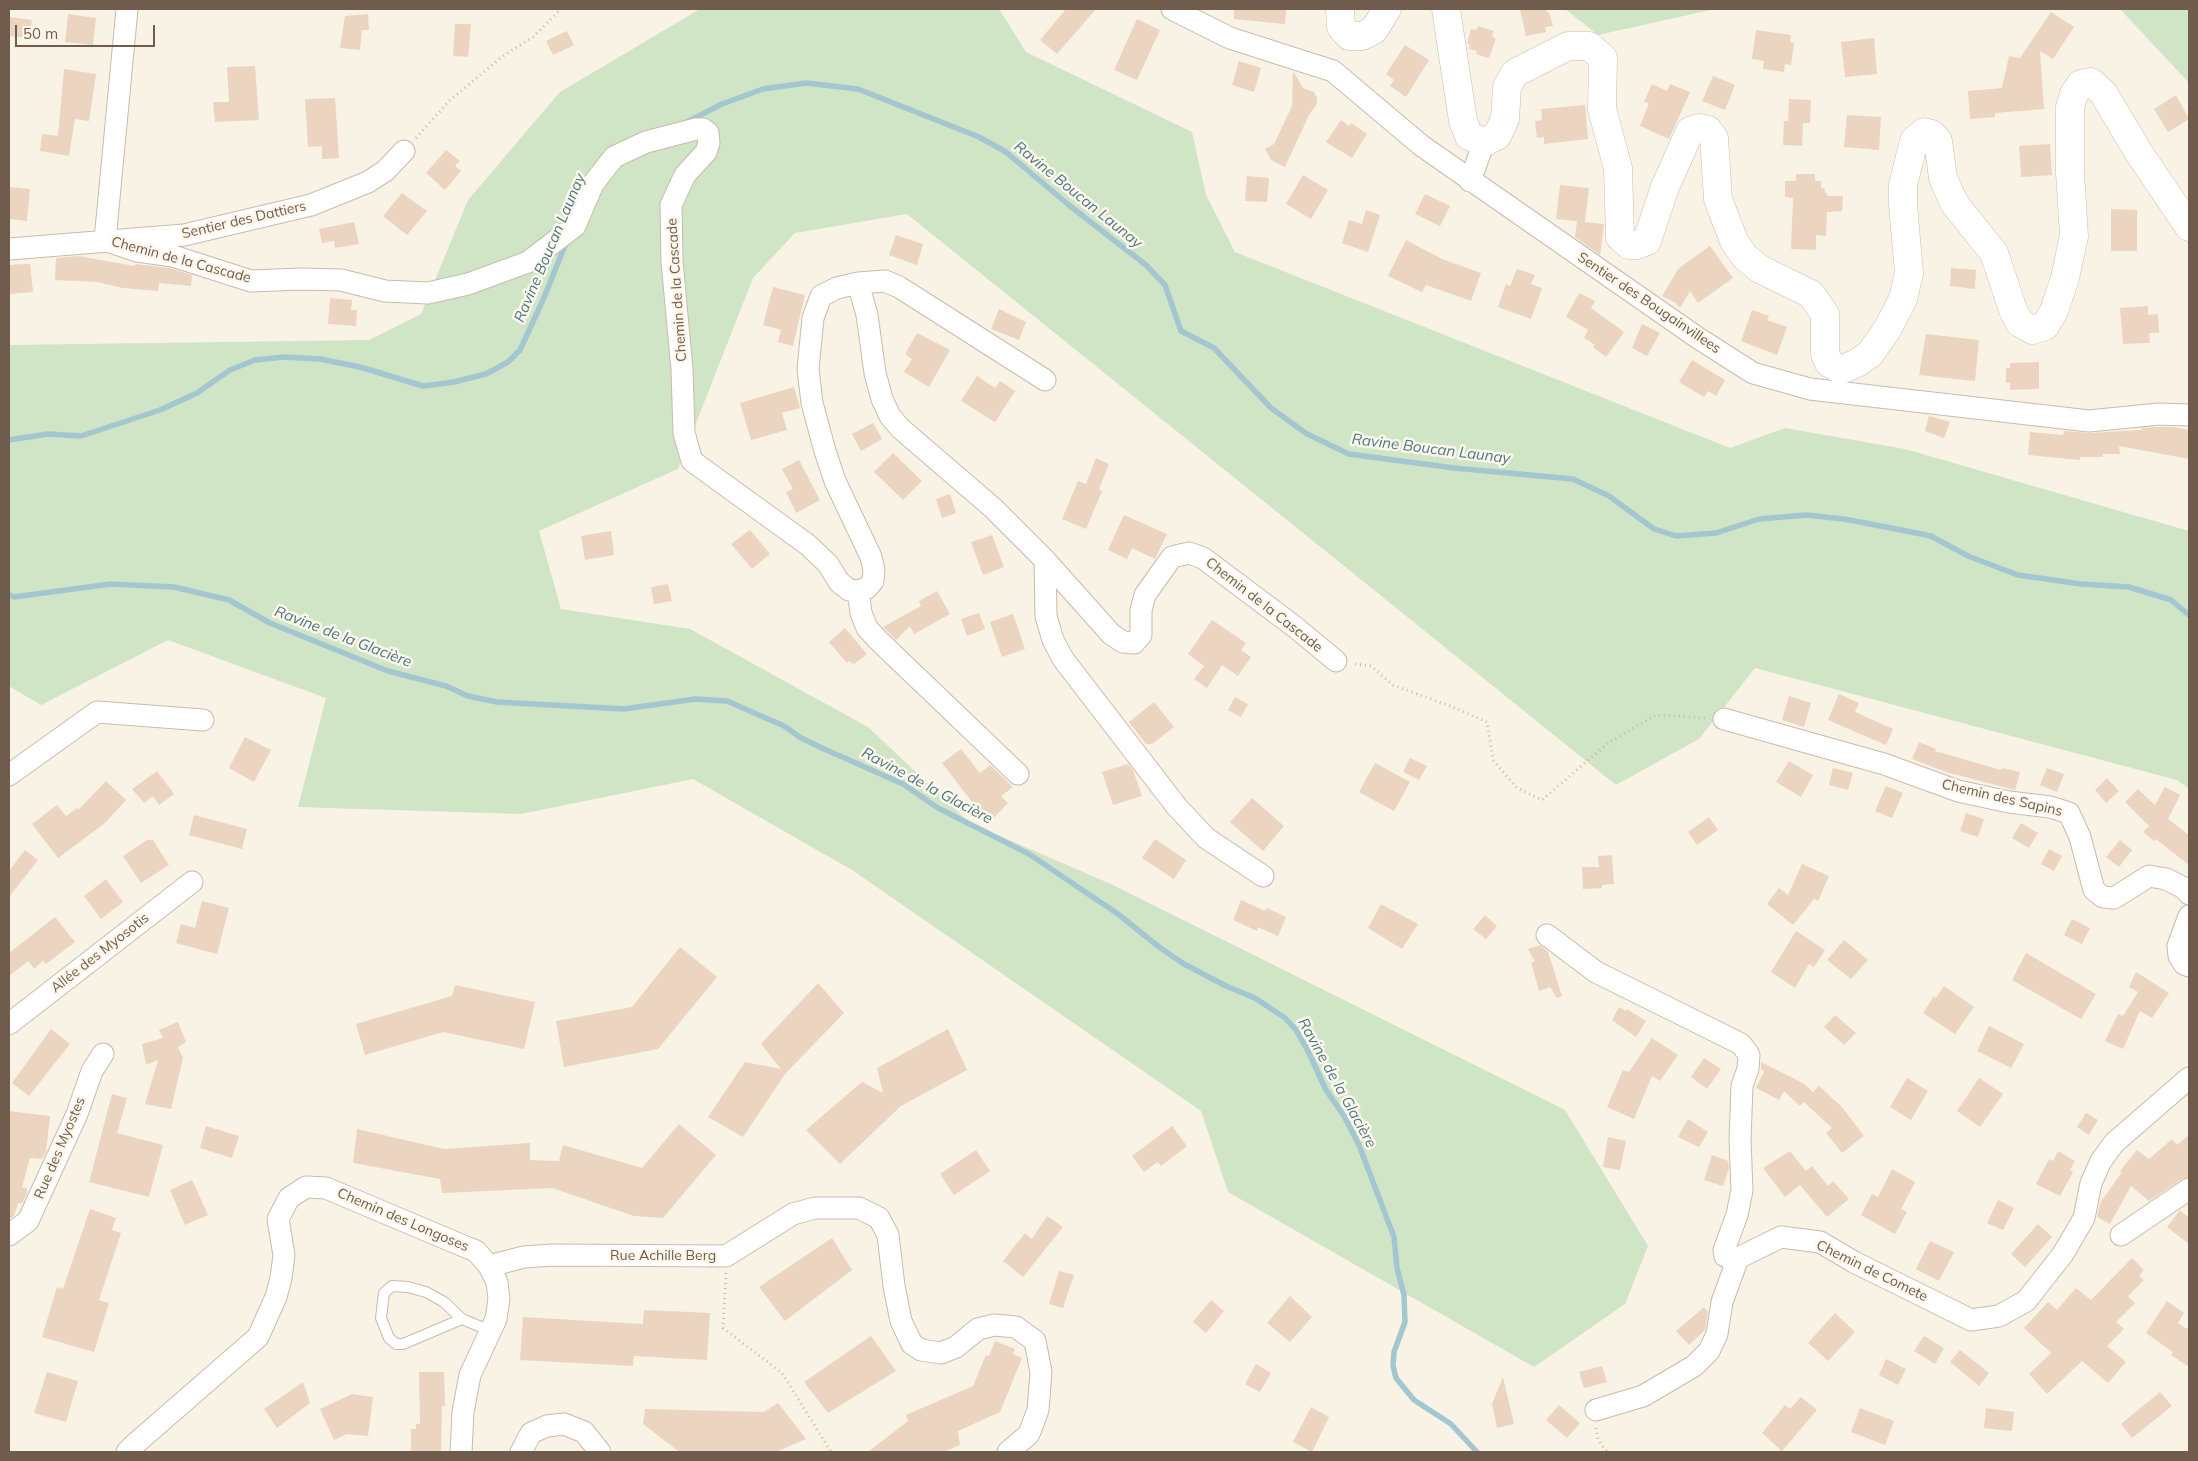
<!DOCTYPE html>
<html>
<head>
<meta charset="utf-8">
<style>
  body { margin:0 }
  #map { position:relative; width:2198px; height:1461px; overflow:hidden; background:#f9f3e5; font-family:Mulish,sans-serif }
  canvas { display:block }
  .frame { position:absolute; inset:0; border:10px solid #6f5c4d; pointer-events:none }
  .scale { position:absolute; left:15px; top:25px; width:140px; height:22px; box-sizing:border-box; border:2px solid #6f5c4d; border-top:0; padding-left:6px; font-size:15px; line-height:18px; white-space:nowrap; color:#6f5c4d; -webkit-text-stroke:4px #fcf7ea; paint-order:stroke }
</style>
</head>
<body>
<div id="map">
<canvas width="2198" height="1461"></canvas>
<div class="frame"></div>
<div class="scale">50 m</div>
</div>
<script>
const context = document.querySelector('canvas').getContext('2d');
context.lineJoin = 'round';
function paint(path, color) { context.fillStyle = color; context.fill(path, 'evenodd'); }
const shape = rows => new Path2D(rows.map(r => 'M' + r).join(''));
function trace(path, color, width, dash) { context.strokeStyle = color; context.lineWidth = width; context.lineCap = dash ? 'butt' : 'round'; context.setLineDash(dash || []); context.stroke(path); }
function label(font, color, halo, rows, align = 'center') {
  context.font = font + ' Mulish,sans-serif'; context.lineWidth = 5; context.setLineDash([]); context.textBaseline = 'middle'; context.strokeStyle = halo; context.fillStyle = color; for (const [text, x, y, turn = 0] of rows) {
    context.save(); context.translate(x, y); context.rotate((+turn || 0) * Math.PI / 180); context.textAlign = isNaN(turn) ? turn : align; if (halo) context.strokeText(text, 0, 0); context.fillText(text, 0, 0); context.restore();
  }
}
const green = shape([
  [700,9,999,9,1026,52,1192,132,1206,195,1235,252,1730,448,1785,428,1905,449,2189,531,2189,789,2177,780,1755,668,1699,739,1616,785,907,214,795,233,753,278,678,469,539,531,561,609,690,629,868,727,970,823,1113,885,1565,1110,1648,1246,1625,1304,1534,1367,1228,1192,1201,1111,852,870,693,779,521,814,298,807,326,698,168,640,41,705,9,686,9,345,369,340,421,314,468,200,560,92],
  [1565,9,1715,9,1598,35],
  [2120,9,2189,9,2189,83]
]);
const stream = shape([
  [685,123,722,104,763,89,806,83,858,89,979,137,1006,152,1070,206,1146,265,1165,285,1181,331,1214,348,1271,408,1307,434,1349,454,1454,468,1573,479,1609,496,1654,529,1676,536,1716,533,1759,519,1806,515,1844,519,1896,529,1931,536,1968,556,2018,575,2081,584,2129,587,2171,600,2189,615],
  [9,440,48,434,81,436,160,410,197,393,230,370,255,360,284,357,320,359,360,367,423,386,454,382,486,374,508,362,520,350,543,300,566,243],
  [9,595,14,597,110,584,174,587,229,600,270,623,388,671,446,686,468,696,497,702,624,709,695,699,727,701,784,726,801,738,822,748,903,784,938,808,1029,854,1118,914,1159,947,1184,964,1226,986,1255,998,1285,1018,1296,1030,1308,1051,1326,1090,1344,1116,1359,1145,1394,1237,1397,1268,1404,1295,1405,1322,1394,1352,1393,1366,1396,1378,1414,1400,1451,1424,1477,1452]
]);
const building = shape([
  [1066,9,1096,9,1057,54,1040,40],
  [1234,9,1286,9,1285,24,1234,19],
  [1520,9,1546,9,1547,12,1549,12,1553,26,1545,27,1546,32,1526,36],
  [2051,12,2074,27,2053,59,2040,51,2044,109,1995,113,1995,117,1970,119,1968,91,2002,88,2009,56,2020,58],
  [68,14,96,18,93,45,65,42],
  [368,14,369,30,362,30,360,50,340,48,345,16],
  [9,17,32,20,29,38,9,36],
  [1137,19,1160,30,1137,80,1114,70],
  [455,24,471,24,468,57,453,56],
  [1478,26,1494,31,1492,36,1496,39,1489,58,1476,54,1477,51,1469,49,1470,45,1467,43,1471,29,1476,30],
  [1756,30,1791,35,1790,42,1794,43,1791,65,1785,64,1784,72,1763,69,1764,61,1752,59],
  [567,31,574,45,553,55,546,41],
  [1874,38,1877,74,1845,77,1841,42],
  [1405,45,1429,60,1406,97,1390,86,1394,80,1386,74],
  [1239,61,1261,68,1254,92,1232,85],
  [255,66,259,120,215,122,213,102,229,102,227,67],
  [64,69,96,74,89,121,75,119,69,156,40,151,42,134,58,136],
  [1293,71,1303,88,1314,92,1317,98,1317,104,1309,115,1285,167,1271,160,1265,149,1274,144,1292,106],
  [1713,76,1735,85,1725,110,1702,101],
  [1652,84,1667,91,1670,84,1690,92,1669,139,1640,126,1649,103,1644,102],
  [2176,95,2189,119,2168,132,2154,109],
  [335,98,339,158,322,159,322,146,308,147,305,99],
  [1789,99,1811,100,1810,123,1803,123,1802,146,1783,145,1784,121,1788,121],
  [1585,105,1588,139,1544,144,1544,137,1537,138,1535,121,1542,120,1541,109],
  [1847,115,1881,117,1879,150,1844,147],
  [1341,120,1349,126,1351,123,1367,134,1352,158,1326,142],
  [2050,144,2052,175,2021,177,2019,146],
  [446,150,460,161,455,166,461,171,445,190,426,173],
  [1796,174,1815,174,1815,181,1821,181,1821,188,1825,189,1825,193,1827,193,1827,196,1843,196,1842,211,1827,212,1826,236,1816,235,1816,250,1791,249,1793,198,1785,197,1785,181,1796,181],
  [1303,175,1328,190,1311,219,1286,204],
  [1247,176,1269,178,1267,202,1245,201],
  [1560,185,1589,188,1585,222,1604,224,1600,255,1575,237,1577,221,1556,219],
  [9,187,30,189,27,221,9,219],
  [402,193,427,211,407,235,383,216],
  [1425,194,1450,206,1440,226,1415,214],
  [2111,209,2137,210,2137,251,2111,251],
  [1366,210,1380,215,1368,252,1342,243,1349,220,1362,224],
  [354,222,359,244,335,248,334,241,322,243,319,229],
  [896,235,923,244,917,265,889,255],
  [1406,240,1442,259,1481,273,1471,301,1426,285,1422,292,1388,276],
  [1710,246,1733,278,1698,303,1690,291,1680,308,1676,303,1662,296,1679,268],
  [78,256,135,266,135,264,170,268,192,275,191,286,159,283,158,291,123,288,97,282,55,280,56,258],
  [23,264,30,264,33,292,9,294,9,265],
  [1951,268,1976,270,1975,289,1950,286],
  [1517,269,1535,275,1531,284,1542,288,1531,319,1498,307,1506,284,1510,286],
  [773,287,805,295,793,346,778,342,781,330,763,325],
  [1579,293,1595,301,1591,308,1624,332,1606,357,1593,347,1595,345,1584,338,1588,330,1566,317],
  [330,298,352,300,351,310,357,310,356,326,328,324],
  [2148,306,2148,315,2158,314,2159,333,2149,333,2150,343,2123,344,2120,308],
  [999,309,1026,322,1019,340,991,329],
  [1752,310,1769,316,1767,320,1787,327,1777,355,1741,341],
  [1642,324,1660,333,1647,356,1632,348],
  [917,333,950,350,929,387,904,372,912,359,905,354],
  [1926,334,1979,340,1975,381,1919,375],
  [1692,360,1725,380,1716,396,1708,391,1704,397,1679,382],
  [2039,362,2039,389,2010,390,2010,383,2006,383,2006,368,2010,368,2010,363],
  [977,376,995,388,1000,381,1015,391,995,422,961,401],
  [794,387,800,408,782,413,787,430,751,440,740,403],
  [1929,416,1950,422,1944,438,1925,431],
  [873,423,882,439,861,451,852,434],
  [2153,427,2174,427,2189,430,2189,459,2119,446,2120,454,2103,454,2103,457,2080,457,2080,460,2028,455,2030,432,2063,435,2064,431,2090,433,2142,430,2142,428],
  [893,453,922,481,903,500,874,472],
  [1096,458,1109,464,1099,489,1102,491,1086,529,1062,519,1078,481,1086,484],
  [799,460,820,500,796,513,786,492,793,489,782,469],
  [950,494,956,513,942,518,936,499],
  [1124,515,1167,534,1155,559,1132,548,1127,559,1108,550],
  [750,530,770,554,752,569,731,544],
  [611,531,614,555,585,560,581,536],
  [992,535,1004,567,983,575,971,542],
  [668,584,672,601,654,604,651,587],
  [937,591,950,614,914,634,910,626,896,640,883,627,921,606,919,601],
  [979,613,985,629,967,636,961,619],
  [1013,614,1025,649,1002,657,990,622],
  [1212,620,1246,643,1241,650,1251,657,1238,676,1222,665,1207,688,1194,679,1204,666,1188,654],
  [845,628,867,654,854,664,849,661,847,663,829,642],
  [1839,694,1859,703,1855,712,1893,729,1886,745,1828,720],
  [1789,696,1811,703,1804,727,1782,720],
  [1235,697,1248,704,1241,717,1228,710],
  [1154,702,1174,727,1152,744,1146,744,1129,722],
  [245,737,271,750,254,782,229,768],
  [1919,742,1936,749,1935,751,2001,770,2002,768,2020,772,2015,790,1946,772,1912,759],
  [961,749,980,773,990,765,1013,787,1001,796,1008,803,991,821,976,807,942,763],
  [1410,758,1427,766,1419,780,1403,772],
  [1789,761,1813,775,1801,797,1776,782],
  [1375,763,1410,782,1394,811,1359,792],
  [1128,764,1133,770,1142,796,1113,805,1102,772],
  [1833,768,1853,773,1848,790,1829,785],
  [2047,768,2064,774,2057,792,2040,785],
  [157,771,174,794,159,805,153,796,144,803,132,789],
  [2107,778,2119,791,2106,803,2095,790],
  [106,781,126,800,105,823,58,858,32,824,57,805,66,816,77,808,78,810],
  [1886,786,1903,793,1892,818,1875,811],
  [2165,787,2180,795,2168,819,2189,835,2189,865,2156,839,2154,841,2143,832,2149,826,2125,802,2138,789,2155,805],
  [1252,798,1284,826,1263,851,1230,822],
  [1966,813,1984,819,1978,837,1960,831],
  [194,815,247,829,242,849,189,835],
  [1709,817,1718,830,1697,845,1688,832],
  [2021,823,2038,833,2029,848,2012,838],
  [1155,839,1186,860,1174,879,1142,858],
  [147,840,153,840,169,865,141,883,123,856],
  [2120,840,2132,850,2119,867,2106,857],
  [2049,849,2062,856,2054,871,2041,864],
  [25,850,38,860,9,897,9,871],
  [1612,855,1614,884,1602,885,1602,888,1583,889,1582,867,1599,867,1598,856],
  [1802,864,1829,876,1818,901,1814,899,1793,925,1767,904,1779,888,1788,895],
  [106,879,123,902,101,919,84,896],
  [1241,900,1265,911,1267,908,1286,917,1278,936,1258,927,1257,931,1233,920],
  [202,901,229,908,217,954,176,943,181,924,195,928],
  [1381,904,1418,924,1402,949,1368,928],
  [1485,915,1497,926,1486,939,1473,929],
  [55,917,75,942,46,964,43,961,34,969,28,961,9,976,9,953],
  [2072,919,2090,928,2082,944,2064,935],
  [1796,931,1825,950,1814,967,1809,964,1795,988,1771,972],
  [1844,940,1868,960,1851,979,1827,960],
  [1540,945,1548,952,1562,996,1557,998,1550,987,1539,991,1531,962,1535,962,1528,949],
  [680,947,717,977,658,1049,564,1067,556,1021,632,1007],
  [2026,953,2096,994,2081,1019,2012,980],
  [2136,972,2169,993,2152,1018,2140,1011,2123,1049,2105,1041,2118,1014,2123,1016,2138,992,2129,987],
  [818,983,844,1013,785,1074,743,1137,708,1117,745,1062,781,1069,761,1044],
  [455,985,535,1002,524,1049,443,1032,365,1055,356,1024,452,996],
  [1944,986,1974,1007,1955,1034,1923,1013,1934,996,1936,998],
  [1619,1007,1626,1011,1627,1009,1646,1021,1636,1037,1612,1020],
  [1835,1015,1856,1033,1844,1045,1824,1027],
  [178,1022,186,1042,178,1047,183,1058,171,1109,145,1104,158,1060,146,1065,142,1044,163,1038,159,1030],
  [1989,1026,2024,1044,2011,1068,1977,1051],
  [51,1029,70,1044,29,1096,12,1083],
  [948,1029,967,1070,901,1106,840,1164,806,1130,862,1082,883,1093,877,1068],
  [1652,1038,1678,1055,1660,1081,1652,1076,1634,1119,1607,1107,1623,1070,1629,1072],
  [1704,1058,1721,1069,1707,1089,1691,1077],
  [1761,1062,1803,1083,1813,1092,1819,1086,1842,1107,1864,1136,1842,1153,1826,1133,1832,1128,1804,1102,1800,1106,1784,1091,1779,1100,1756,1088,1764,1072,1761,1069],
  [1907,1078,1928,1091,1911,1120,1890,1107],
  [1979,1078,2003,1094,1980,1127,1957,1111],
  [112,1094,127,1098,117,1133,163,1145,149,1197,89,1182],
  [9,1111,50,1116,46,1152,42,1159,30,1158,22,1187,27,1189,27,1194,22,1203,18,1203,14,1216,9,1219],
  [2086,1113,2098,1120,2089,1135,2077,1127],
  [1688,1119,1708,1132,1699,1147,1678,1137],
  [679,1124,716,1155,663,1218,634,1216,552,1188,442,1193,440,1179,353,1163,357,1129,444,1149,530,1143,530,1160,559,1161,563,1145,642,1168],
  [206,1126,239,1136,232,1158,200,1148],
  [1172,1126,1187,1146,1161,1166,1158,1162,1144,1172,1132,1156],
  [2189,1135,2189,1177,2182,1179,2149,1201,2131,1186,2110,1224,2097,1217,2100,1203,2122,1172,2120,1171,2137,1150,2149,1159,2172,1139,2177,1145],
  [1608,1137,1626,1141,1620,1170,1603,1167],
  [976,1150,990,1171,954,1195,940,1174],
  [1790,1151,1806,1171,1812,1166,1828,1186,1833,1181,1849,1199,1827,1217,1800,1185,1785,1197,1763,1168],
  [2058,1151,2075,1161,2070,1170,2073,1172,2060,1196,2036,1184,2049,1159,2053,1161],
  [1712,1155,1728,1161,1729,1168,1723,1186,1704,1180],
  [1892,1169,1915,1182,1901,1209,1907,1212,1895,1234,1861,1215,1872,1194,1878,1197],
  [192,1180,208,1215,185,1225,170,1190],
  [1998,1200,2014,1208,2003,1230,1987,1223],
  [90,1209,116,1218,112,1230,121,1233,99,1300,109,1303,94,1352,42,1337,57,1287,63,1289],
  [2180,1210,2189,1218,2189,1244,2167,1227],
  [1047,1216,1063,1227,1023,1277,1003,1261,1025,1233,1032,1239],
  [2038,1224,2052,1237,2025,1267,2011,1254],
  [832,1238,852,1270,785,1321,759,1287],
  [1930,1241,1954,1252,1939,1281,1916,1269],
  [2132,1258,2144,1270,2139,1276,2144,1280,2128,1296,2135,1303,2116,1322,2124,1329,2107,1346,2126,1362,2108,1383,2082,1361,2047,1394,2029,1374,2051,1353,2024,1328,2048,1302,2057,1310,2076,1288,2091,1300],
  [1059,1271,1074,1275,1063,1308,1049,1304],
  [1290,1296,1312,1317,1290,1342,1267,1323],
  [1211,1300,1224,1311,1206,1333,1193,1322],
  [2167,1301,2184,1313,2178,1323,2187,1329,2189,1325,2189,1367,2171,1355,2173,1352,2146,1333],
  [1704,1307,1708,1312,1705,1330,1689,1345,1676,1331],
  [644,1310,710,1313,707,1360,634,1356,633,1366,520,1360,523,1317,643,1324],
  [1835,1313,1855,1332,1828,1361,1808,1343],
  [871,1336,896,1371,828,1413,804,1382],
  [1924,1336,1944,1348,1935,1364,1914,1351],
  [995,1341,1015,1349,1013,1354,1022,1358,1000,1412,958,1431,960,1445,943,1452,868,1452,908,1421,906,1415,973,1386,986,1355,989,1356],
  [1960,1350,1989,1373,1979,1386,1950,1362],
  [1886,1359,1906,1369,1898,1385,1879,1375],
  [1256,1364,1271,1373,1260,1392,1245,1384],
  [1602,1366,1607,1382,1584,1388,1579,1372],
  [47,1372,78,1381,66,1422,34,1413],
  [419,1372,444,1372,445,1406,442,1406,441,1452,411,1452,411,1429,416,1429,416,1424,420,1424],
  [1503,1377,1514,1424,1497,1428,1492,1404],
  [303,1382,310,1403,277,1428,264,1409],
  [2160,1392,2172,1406,2132,1438,2121,1424],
  [352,1394,373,1397,368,1436,347,1434,334,1440,320,1409],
  [1801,1397,1817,1410,1782,1451,1762,1433,1785,1405,1790,1409],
  [778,1403,806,1439,776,1452,678,1451,643,1424,645,1409,764,1412],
  [1559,1405,1580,1423,1567,1438,1546,1420],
  [1311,1407,1329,1417,1312,1452,1293,1442],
  [1860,1408,1894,1421,1885,1445,1851,1432],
  [1986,1408,2014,1412,2012,1431,1984,1428]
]);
const path = shape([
  [416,138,449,101,503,56,533,37,561,9],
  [1355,664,1371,666,1393,685,1450,706,1487,722,1493,760,1517,788,1542,800,1608,743,1656,715,1706,718],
  [726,1273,723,1328,782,1373,831,1452],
  [1596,1428,1598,1440,1607,1452]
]);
const lane = shape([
  [462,1319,403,1344,396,1344,389,1338,381,1318,384,1293,392,1286,408,1287,426,1292,444,1302,462,1319,491,1331]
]);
const street = shape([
  [127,9,105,240,137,251,173,256,251,281,301,279,341,280,385,291,428,293,468,284,528,262,575,226,593,184,614,157,646,142,696,129,703,129,708,133,709,143,706,152,685,175,671,205,672,262,682,369,684,433,692,461,808,545,828,564,839,582,849,590,858,591,867,588,873,581,874,570,871,557,835,481,825,451,812,403,808,369,813,318,821,296,837,288,858,283,867,315,875,373,882,399,890,416,900,428,993,508,1045,560,1111,634,1123,642,1134,643,1141,635,1141,610,1145,595,1172,557,1189,553,1203,558,1295,627,1336,661],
  [1172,9,1230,38,1333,71,1422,146,1698,338,1753,373,1810,389,2089,421,2159,414,2189,415],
  [1470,181,1484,142],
  [9,249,184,235,311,205,368,182,385,171,404,151],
  [858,283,885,281,899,287,1045,380],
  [1045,560,1046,616,1053,640,1063,659,1177,807,1206,838,1263,876],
  [858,591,861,613,867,628,878,640,1018,774],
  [1724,719,1884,764,1958,791,2009,802,2050,807,2069,813,2080,837,2094,890,2103,897,2114,898,2149,876,2166,879,2184,888,2189,894],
  [9,775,97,712,203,720],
  [2189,916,2178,946,2179,956,2184,964,2189,966],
  [1547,935,1596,972,1741,1044,1749,1055,1748,1069,1742,1086,1740,1140,1742,1190,1737,1215,1724,1250,1725,1256,1734,1260,1781,1237,1820,1242,1854,1262,1971,1320,1999,1316,2026,1301,2063,1254,2084,1218,2091,1183,2101,1161,2114,1143,2189,1078],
  [9,1024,192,882],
  [9,1235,28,1221,77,1114,92,1071,103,1054],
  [2121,1235,2189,1189],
  [489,1266,524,1257,553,1255,726,1256,793,1214,815,1208,859,1208,879,1218,888,1235,894,1286,901,1321,912,1344,921,1350,941,1353,956,1347,978,1329,994,1325,1016,1327,1035,1341,1041,1372,1038,1410,1029,1434,1008,1452],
  [1596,1410,1643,1396,1694,1366,1709,1351,1717,1334,1722,1302,1738,1258],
  [127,1452,135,1444,258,1337,276,1297,281,1278,284,1255,278,1219,289,1198,306,1187,326,1188,461,1245,476,1251,489,1266,497,1282,499,1299,496,1319,470,1375,463,1412,461,1452],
  [521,1452,531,1433,547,1426,564,1424,584,1432,600,1452]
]);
const secondary = shape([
  [1340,9,1341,27,1349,36,1362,36,1374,30,1387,9],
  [1446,9,1463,121,1469,136,1484,142,1497,136,1505,119,1507,87,1515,73,1568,46,1589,46,1603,58,1602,109,1618,168,1620,237,1629,245,1637,245,1647,241,1665,187,1690,131,1699,128,1708,130,1714,138,1718,199,1734,241,1745,257,1760,269,1811,294,1825,314,1825,354,1829,363,1841,370,1857,363,1870,354,1888,328,1903,299,1909,273,1903,205,1903,185,1914,141,1924,132,1932,134,1938,141,1943,178,1954,203,1994,253,2013,310,2020,323,2032,330,2045,326,2054,311,2065,278,2074,236,2070,172,2070,107,2074,94,2081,84,2091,82,2104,94,2139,153,2189,227]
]);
const streetNames = [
  ["Sentier des Dattiers",244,220,-13],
  ["Chemin de la Cascade",181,260,15],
  ["Chemin de la Cascade",677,290,-94],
  ["Sentier des Bougainvillees",1649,303,34],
  ["Chemin de la Cascade",1264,605,38],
  ["Chemin des Sapins",2002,798,13],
  ["Allée des Myosotis",100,953,-38],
  ["Rue des Myostes",60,1148,-67],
  ["Chemin des Longoses",403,1220,23],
  ["Rue Achille Berg",663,1256],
  ["Chemin de Comete",1872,1271,26]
];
const waterNames = [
  ["Ravine Boucan Launay",1078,195,39],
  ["Ravine Boucan Launay",550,248,-67],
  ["Ravine Boucan Launay",1431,449,7],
  ["Ravine de la Glacière",343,637,21],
  ["Ravine de la Glacière",927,786,28],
  ["Ravine de la Glacière",1337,1083,61]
];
paint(green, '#cfe5c5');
trace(stream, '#a3c6d1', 5.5);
paint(building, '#ebd4c0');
trace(lane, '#c9bbac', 12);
trace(street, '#c9bbac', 23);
trace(secondary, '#ccbcab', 29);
trace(path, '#d0b8a3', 3, [1, 4]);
trace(lane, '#fff', 10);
trace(street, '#fff', 21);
trace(secondary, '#fff', 28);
label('14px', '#6f5c4d', '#fcf7ea', streetNames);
label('italic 15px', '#4d7886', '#fcf7ea', waterNames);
</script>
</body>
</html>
